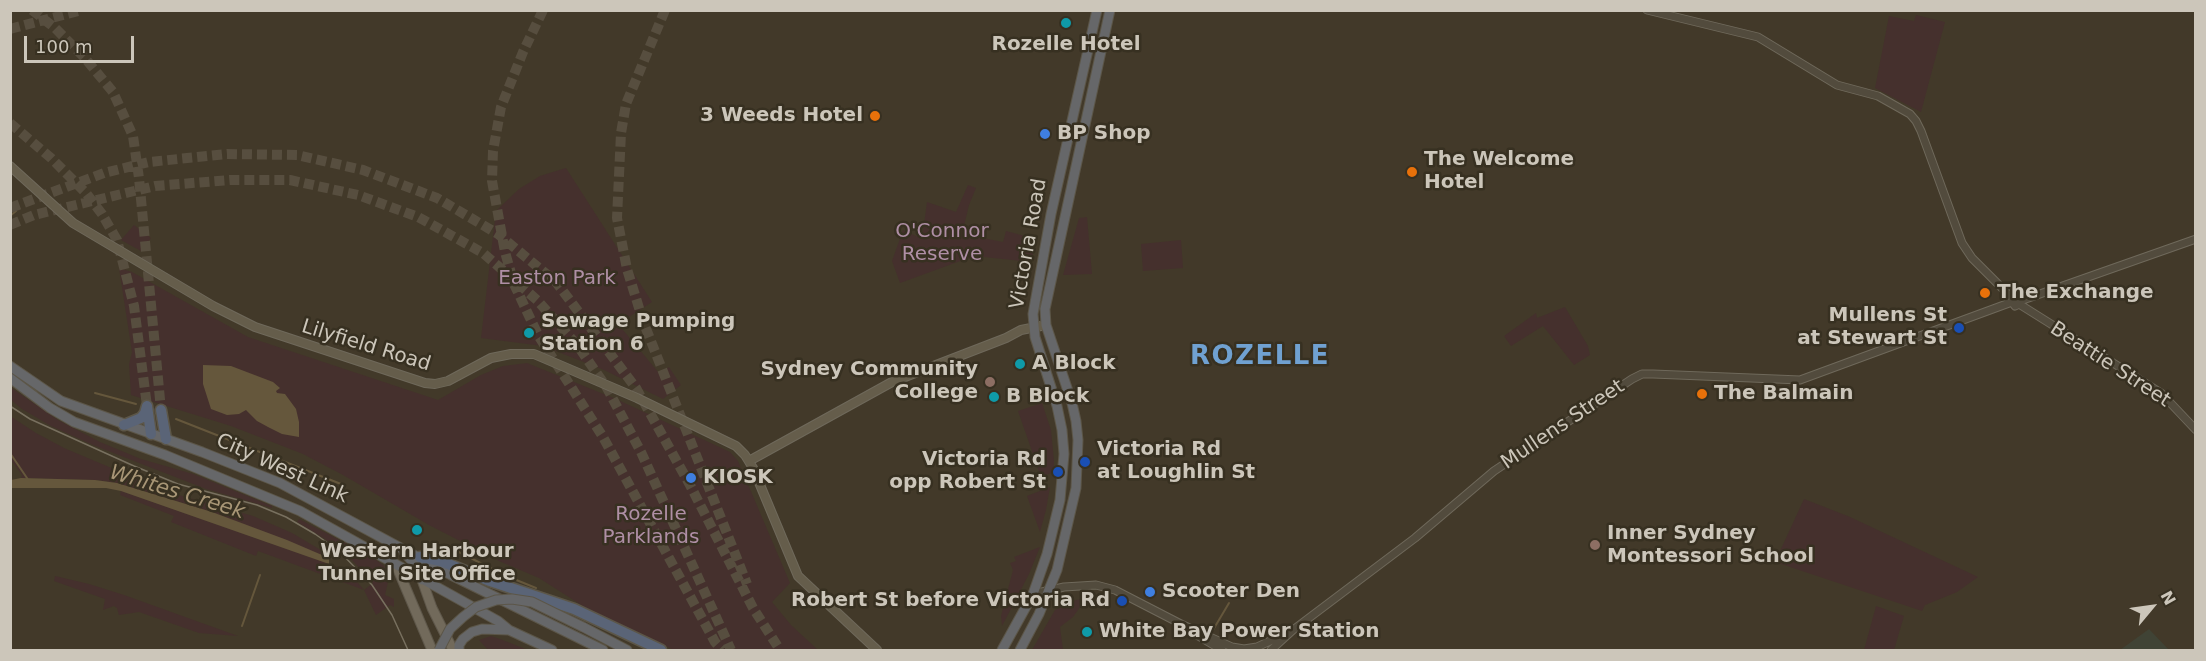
<!DOCTYPE html>
<html>
<head>
<meta charset="utf-8">
<style>
  body { margin:0 }
  #map { position:relative; width:2206px; height:661px; overflow:hidden; background:#423929; font-family:"DejaVu Sans",sans-serif }
  canvas { display:block }
  .frame { position:absolute; inset:0; border:12px solid #ccc6ba; pointer-events:none }
  .north { position:absolute; left:2122px; top:577px; width:60px; height:60px; -webkit-text-stroke:4px #373021; paint-order:stroke; rotate:61deg; font-size:16px; font-weight:700; line-height:24px; text-align:center; color:#ccc6ba }
  .north::after { content:''; display:block; margin:auto; width:21px; height:27px; background:#ccc6ba; clip-path:polygon(50% 0,100% 100%,50% 72%,0 100%) }
  .scale { position:absolute; left:24px; top:36px; width:110px; height:27px; box-sizing:border-box; border:3px solid #ccc6ba; border-top:0; padding-left:8px; font-size:18px; line-height:21px; white-space:nowrap; color:#ccc6ba; -webkit-text-stroke:4px #373021; paint-order:stroke }
</style>
</head>
<body>
<div id="map">
<canvas width="2206" height="661"></canvas>
<div class="frame"></div>
<div class="north">N</div>
<div class="scale">100 m</div>
</div>
<script>
const context = document.querySelector('canvas').getContext('2d');
context.lineJoin = 'round';
function paint(path, color) { context.fillStyle = color; context.fill(path, 'evenodd'); }
const shape = rows => new Path2D(rows.map(r => 'M' + r).join(''));
function trace(path, color, width, dash) { context.strokeStyle = color; context.lineWidth = width; context.lineCap = dash ? 'butt' : 'round'; context.setLineDash(dash || []); context.stroke(path); }
function label(font, color, halo, rows, align = 'center') {
  context.font = font + ' "DejaVu Sans",sans-serif'; context.lineWidth = 5; context.setLineDash([]); context.textBaseline = 'middle'; context.strokeStyle = halo; context.fillStyle = color; for (const [text, x, y, turn = 0] of rows) {
    context.save(); context.translate(x, y); context.rotate((+turn || 0) * Math.PI / 180); context.textAlign = isNaN(turn) ? turn : align; if (halo) context.strokeText(text, 0, 0); context.fillText(text, 0, 0); context.restore();
  }
}
const medical = shape([
  [2149,629,2169,650,2120,650]
]);
const green = shape([
  [1916,15,1945,22,1921,112,1875,88,1889,16,1914,21],
  [566,168,652,302,618,324,659,373,669,367,681,385,663,399,604,370,543,346,481,338,496,211,519,189,540,176],
  [968,185,976,188,969,205,962,234,1003,242,1006,231,1036,239,1031,262,974,256,900,283,892,261,903,230,922,239,927,202,956,212],
  [1087,217,1092,274,1063,275,1079,218],
  [134,225,151,238,141,251,121,240],
  [1181,240,1183,268,1143,271,1141,244],
  [119,268,132,272,248,337,438,400,481,375,503,366,527,363,616,399,730,452,738,461,790,583,772,602,791,625,818,650,674,650,586,608,539,578,499,561,429,525,343,475,303,454,231,426,131,395,129,364,132,352],
  [1565,307,1588,346,1590,355,1574,365,1543,326,1511,346,1504,336,1536,313,1537,318],
  [10,387,58,420,100,442,141,459,193,474,272,506,272,508,206,489,93,445,51,426,22,409,11,400],
  [1042,403,1051,430,1054,461,1054,472,1041,477,1018,411],
  [10,416,36,433,64,448,109,467,175,494,253,516,292,533,324,552,329,558,212,512,117,483,95,480,21,478,22,475,11,460],
  [1050,487,1046,510,1040,532,1027,496],
  [121,491,347,570,364,590,373,583,352,560,325,539,297,522,299,519,374,558,385,567,375,581,379,579,388,582,385,595,394,599,394,607,390,605,376,615,364,590,258,551,256,556,171,522,174,516,120,495],
  [1804,499,1850,517,1978,577,1957,592,1925,605,1922,611,1775,562],
  [1040,547,1029,574,1002,626,1001,616,1013,570,1010,563,1016,561,1014,557],
  [55,576,89,584,124,595,238,636,199,633,139,612,119,615,117,608,114,606,103,610,105,599,54,581],
  [1087,598,1086,604,1080,607,1073,617,1060,627,1063,650,1032,650,1055,610,1071,601],
  [1876,606,1904,616,1894,650,1864,650],
  [491,636,500,639,528,650,488,650,479,640]
]);
const water = shape([
  [203,365,231,366,273,382,280,388,276,391,277,393,285,394,296,409,299,422,299,437,282,434,268,427,257,421,246,410,239,414,227,415,211,409,203,384],
  [21,478,95,480,117,483,212,512,287,540,329,558,329,564,121,491,106,488,11,488,11,480]
]);
const stream = shape([
  [10,216,16,211],
  [95,393,136,404],
  [176,419,341,484],
  [10,453,29,481],
  [451,548,504,575,536,588],
  [242,626,260,575],
  [1213,630,1229,603]
]);
const motorwayTunnel = shape([
  [32,10,55,28,84,57,113,92,133,136,139,178,161,410],
  [543,10,523,52,501,107,493,151,492,181,505,252,514,284,538,335,603,437,715,642,722,650],
  [665,10,626,104,621,133,617,218,627,269,643,321,747,584],
  [10,29,82,10],
  [10,123,51,158,86,193,102,214,117,240,134,306,147,406],
  [10,208,104,173,149,162,227,154,297,155,363,170,437,198,498,234,556,282,636,388,690,485,753,608,780,650],
  [10,225,34,215,155,186,230,180,290,180,358,195,418,217,483,253,537,300,578,346,607,388,641,452,731,650]
]);
const tertiary = shape([
  [1647,10,1758,37,1837,85,1878,96,1910,114,1916,121,1921,131,1962,243,1972,258,2013,299],
  [2013,299,2017,298,2020,301,2196,239],
  [2012,302,2015,306,2019,304,2161,393,2196,430],
  [1033,594,1064,587,1096,585,1115,590,1181,624,1232,647,1244,649,1257,647,1283,635],
  [1195,634,1222,650],
  [1271,650,1293,630,1415,538,1494,471,1632,379,1642,374,1653,374,1800,380,2012,302]
]);
const secondary = shape([
  [10,166,73,223,213,306,255,327,425,383,435,384,448,381,491,358,511,354,534,354,637,398,736,446,745,455,753,468,798,576,877,650],
  [749,461,892,382,1006,338,1021,330,1046,325]
]);
const primary = shape([
  [396,565,432,650],
  [422,580,432,608,453,650]
]);
const trunk = shape([
  [10,366,61,401,202,452,280,483,451,575,603,650],
  [10,378,50,408,74,422,165,455,300,511,498,621,509,630,552,650],
  [404,552,417,567,422,580],
  [583,627,627,650],
  [459,650,459,645,463,639,472,632,482,629,509,630],
  [1002,650,1033,594,1047,554,1060,500,1064,454,1062,430,1057,406,1035,337,1033,314,1051,214,1097,10],
  [1020,650,1039,614,1057,570,1076,488,1078,440,1076,421,1072,403,1046,325,1045,309,1110,10]
]);
const motorway = shape([
  [147,406,151,434],
  [161,410,166,439],
  [124,425,141,418,145,413,147,406],
  [420,557,441,561,490,581,574,609,661,650]
]);
const tram = shape([
  [10,406,30,419,134,466,178,484,257,505,286,517,315,534,339,551,372,585,392,615,408,650]
]);
const trunkBridge = shape([
  [439,650,450,629,463,617,476,607,496,600,512,599,532,602,583,627]
]);
const markers = [
  [1066,23,6,"#0f9aa8"],
  [875,116,6,"#e8710a"],
  [1045,134,6,"#3f7fe0"],
  [1412,172,6,"#e8710a"],
  [1985,293,6,"#e8710a"],
  [1959,328,6,"#1a4fb4"],
  [529,333,6,"#0f9aa8"],
  [1020,364,6,"#0f9aa8"],
  [990,382,6,"#8d6e63"],
  [1702,394,6,"#e8710a"],
  [994,397,6,"#0f9aa8"],
  [1085,462,6,"#1a4fb4"],
  [1058,472,6,"#1a4fb4"],
  [691,478,6,"#3f7fe0"],
  [417,530,6,"#0f9aa8"],
  [1595,545,6,"#8d6e63"],
  [1150,592,6,"#3f7fe0"],
  [1122,601,6,"#1a4fb4"],
  [1087,632,6,"#0f9aa8"]
];
const poiNames = [
  ["Rozelle Hotel",1066,45,"center"],
  ["3 Weeds Hotel",863,116,"right"],
  ["BP Shop",1057,134],
  ["The Welcome",1424,160],
  ["Hotel",1424,183],
  ["The Exchange",1997,293],
  ["Mullens St",1947,316,"right"],
  ["at Stewart St",1947,339,"right"],
  ["Sewage Pumping",541,322],
  ["Station 6",541,345],
  ["A Block",1032,364],
  ["Sydney Community",978,370,"right"],
  ["College",978,393,"right"],
  ["The Balmain",1714,394],
  ["B Block",1006,397],
  ["Victoria Rd",1097,450],
  ["at Loughlin St",1097,473],
  ["Victoria Rd",1046,460,"right"],
  ["opp Robert St",1046,483,"right"],
  ["KIOSK",703,478],
  ["Inner Sydney",1607,534],
  ["Montessori School",1607,557],
  ["Western Harbour",417,552,"center"],
  ["Tunnel Site Office",417,575,"center"],
  ["Scooter Den",1162,592],
  ["Robert St before Victoria Rd",1110,601,"right"],
  ["White Bay Power Station",1099,632]
];
const parkNames = [
  ["O'Connor",942,232],
  ["Reserve",942,255],
  ["Easton Park",557,279],
  ["Rozelle",651,515],
  ["Parklands",651,538]
];
const streetNames = [
  ["Victoria Road",1029,244,-80],
  ["Lilyfield Road",366,346,17],
  ["Beattie Street",2110,365,33],
  ["Mullens Street",1563,425,-34],
  ["City West Link",282,469,24]
];
const waterNames = [
  ["Whites Creek",177,493,17]
];
const districtNames = [
  ["ROZELLE",1260,357]
];
paint(medical, '#404335');
paint(green, '#45302d');
paint(water, '#65573c');
trace(stream, '#65573c', 2);
trace(motorwayTunnel, '#574e3f', 10, [10, 5]);
trace(tertiary, '#6f695b', 9);
trace(secondary, '#6f695b', 10);
trace(primary, '#5e574a', 11);
trace(trunk, '#5c5648', 11);
trace(motorway, '#5c5648', 13);
trace(tertiary, '#524b3d', 7);
trace(secondary, '#655d4b', 8);
trace(primary, '#726a5b', 9);
trace(trunk, '#666769', 9);
trace(motorway, '#5a6477', 10);
trace(tram, '#78705f', 1.5);
trace(trunkBridge, '#5c5648', 11, []);
trace(trunkBridge, '#666769', 9);
for (const [x, y, r, color] of markers) { const dot = new Path2D(); dot.arc(x, y, r, 0, 2 * Math.PI); context.fillStyle = color; context.fill(dot); trace(dot, '#373021', 2); }
label('bold 20px', '#ccc6ba', '#373021', poiNames, 'left');
label('20px', '#af8fa5', '#373021', parkNames);
label('20px', '#ccc6ba', '#373021', streetNames);
label('italic 21px', '#a89676', '#373021', waterNames);
context.letterSpacing = '1.5px';
label('bold 26px', '#70a1d1', '#373021', districtNames);
context.letterSpacing = '0px';
</script>
</body>
</html>
